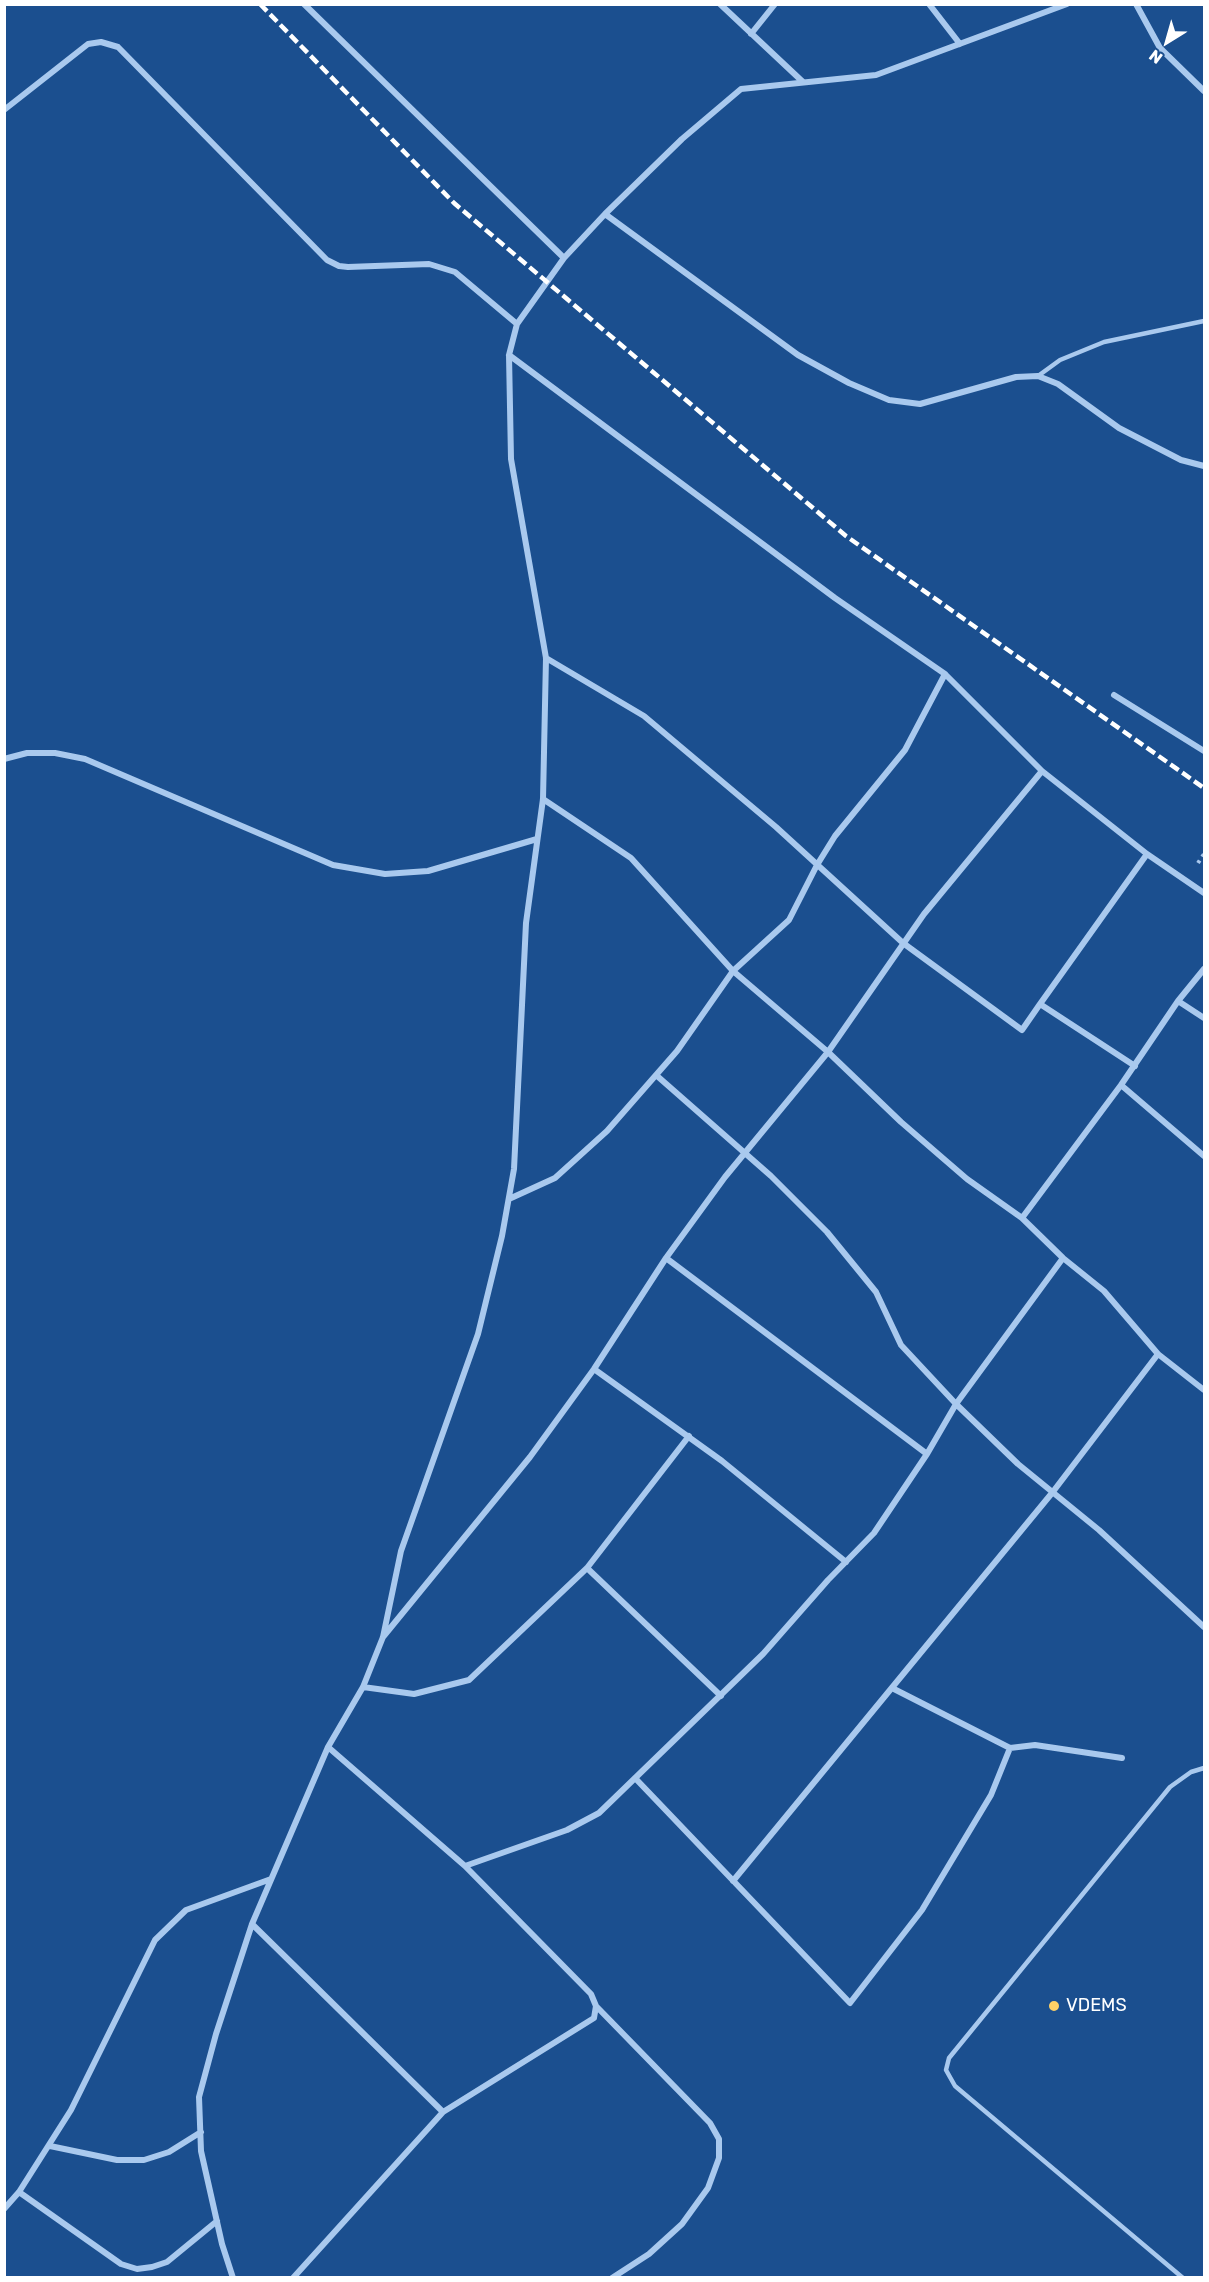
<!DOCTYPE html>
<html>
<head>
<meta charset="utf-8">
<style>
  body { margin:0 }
  #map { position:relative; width:1209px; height:2282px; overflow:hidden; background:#1b4f8f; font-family:Rubik,sans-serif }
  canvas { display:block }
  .frame { position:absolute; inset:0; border:6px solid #fff; pointer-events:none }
  .north { position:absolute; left:1137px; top:12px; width:60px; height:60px; -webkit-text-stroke:4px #1b4f8f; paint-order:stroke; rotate:217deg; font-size:16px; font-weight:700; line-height:24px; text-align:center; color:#fff }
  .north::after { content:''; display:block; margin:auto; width:21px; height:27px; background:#fff; clip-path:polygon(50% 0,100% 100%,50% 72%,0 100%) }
</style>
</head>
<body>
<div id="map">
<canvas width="1209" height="2282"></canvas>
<div class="frame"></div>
<div class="north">N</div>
</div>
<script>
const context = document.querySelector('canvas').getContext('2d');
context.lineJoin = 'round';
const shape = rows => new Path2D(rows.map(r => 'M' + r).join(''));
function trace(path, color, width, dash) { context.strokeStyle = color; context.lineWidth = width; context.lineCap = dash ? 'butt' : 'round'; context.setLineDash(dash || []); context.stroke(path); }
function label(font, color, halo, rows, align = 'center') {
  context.font = font + ' Rubik,sans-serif'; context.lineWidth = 6; context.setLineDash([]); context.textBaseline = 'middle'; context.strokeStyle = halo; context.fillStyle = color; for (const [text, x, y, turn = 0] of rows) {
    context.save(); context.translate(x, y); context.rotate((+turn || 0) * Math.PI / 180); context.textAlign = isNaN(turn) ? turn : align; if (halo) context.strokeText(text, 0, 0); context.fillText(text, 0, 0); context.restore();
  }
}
const path = shape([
  [1198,863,1204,854]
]);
const lane = shape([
  [1038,376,1060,360,1104,342,1204,321],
  [1183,2278,955,2086,946,2070,949,2058,1170,1787,1191,1772,1204,1768]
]);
const street = shape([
  [304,4,564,258],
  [720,4,803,82],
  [929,4,960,44],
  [1136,4,1160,48,1204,91],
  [751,34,775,4],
  [4,110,88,44,101,42,118,47,327,260,339,266,348,267,429,264,455,272,517,324],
  [605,214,798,355,849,383,889,400,920,404,1016,377,1038,376,1058,384,1119,428,1181,460,1204,466],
  [509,355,835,598,945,674,1042,771,1147,854,1204,893],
  [546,658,644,716,776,827,903,943,1022,1030,1040,1004,1135,1066],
  [1114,695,1204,751],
  [4,759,27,753,55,753,85,759,333,865,385,874,428,871,537,839],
  [543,799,631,858,733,971,828,1052,901,1122,967,1179,1022,1218,1063,1258,1104,1291,1158,1354,1204,1390],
  [1178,1001,1204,1018],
  [1040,1004,1147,854],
  [656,1075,771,1176,827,1232,876,1292,901,1345,956,1404,1018,1464,1099,1530,1204,1627],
  [1121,1085,1204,1156],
  [509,1199,555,1178,607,1131,677,1051,733,971,789,920,817,865,835,836,905,750,945,674],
  [1022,1218,1121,1085,1178,1001,1204,969],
  [666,1258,927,1454,956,1404,1063,1258],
  [594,1369,722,1461,846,1562],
  [587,1568,721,1696],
  [383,1637,530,1457,594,1369,666,1258,725,1177,828,1052,924,914,1042,771],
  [363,1687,414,1694,469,1680,587,1568,689,1436],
  [892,1688,1010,1748,1035,1745,1122,1758],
  [635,1778,850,2003,922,1910,991,1795,1010,1748],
  [465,1866,567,1830,599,1813,763,1654,828,1580,874,1533,927,1454],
  [733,1881,1052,1493,1158,1354],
  [252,1924,443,2112],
  [596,2006,710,2123,719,2139,719,2158,708,2188,682,2224,649,2254,612,2278],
  [50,2146,117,2160,144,2160,169,2152,201,2132],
  [19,2192,121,2264,137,2269,152,2267,167,2262,217,2221],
  [4,2209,19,2192,71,2110,155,1940,186,1910,271,1879],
  [233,2278,222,2244,201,2151,199,2097,216,2034,252,1924,328,1747,363,1687,383,1637,401,1551,478,1334,502,1236,514,1169,526,923,543,799,546,658,511,459,509,355,517,324,564,258,605,214,682,139,741,89,876,75,1067,4],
  [293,2278,443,2112,594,2018,596,2006,591,1994,465,1866,328,1747]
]);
const rail = shape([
  [260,4,454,203,846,536,1204,788]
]);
const markers = [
  [1054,2006,6,"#ffd166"]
];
const poiNames = [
  ["VDEMS",1066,2006]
];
trace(path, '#a9c9ee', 4, [3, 4.5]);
trace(lane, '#a9c9ee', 4.5);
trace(street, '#a9c9ee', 6);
trace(rail, '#fff', 4.5, [10, 4.5]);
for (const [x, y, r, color] of markers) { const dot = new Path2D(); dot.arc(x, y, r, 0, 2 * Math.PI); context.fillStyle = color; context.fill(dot); trace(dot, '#1b4f8f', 2); }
label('18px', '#fff', '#1b4f8f', poiNames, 'left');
</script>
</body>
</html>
